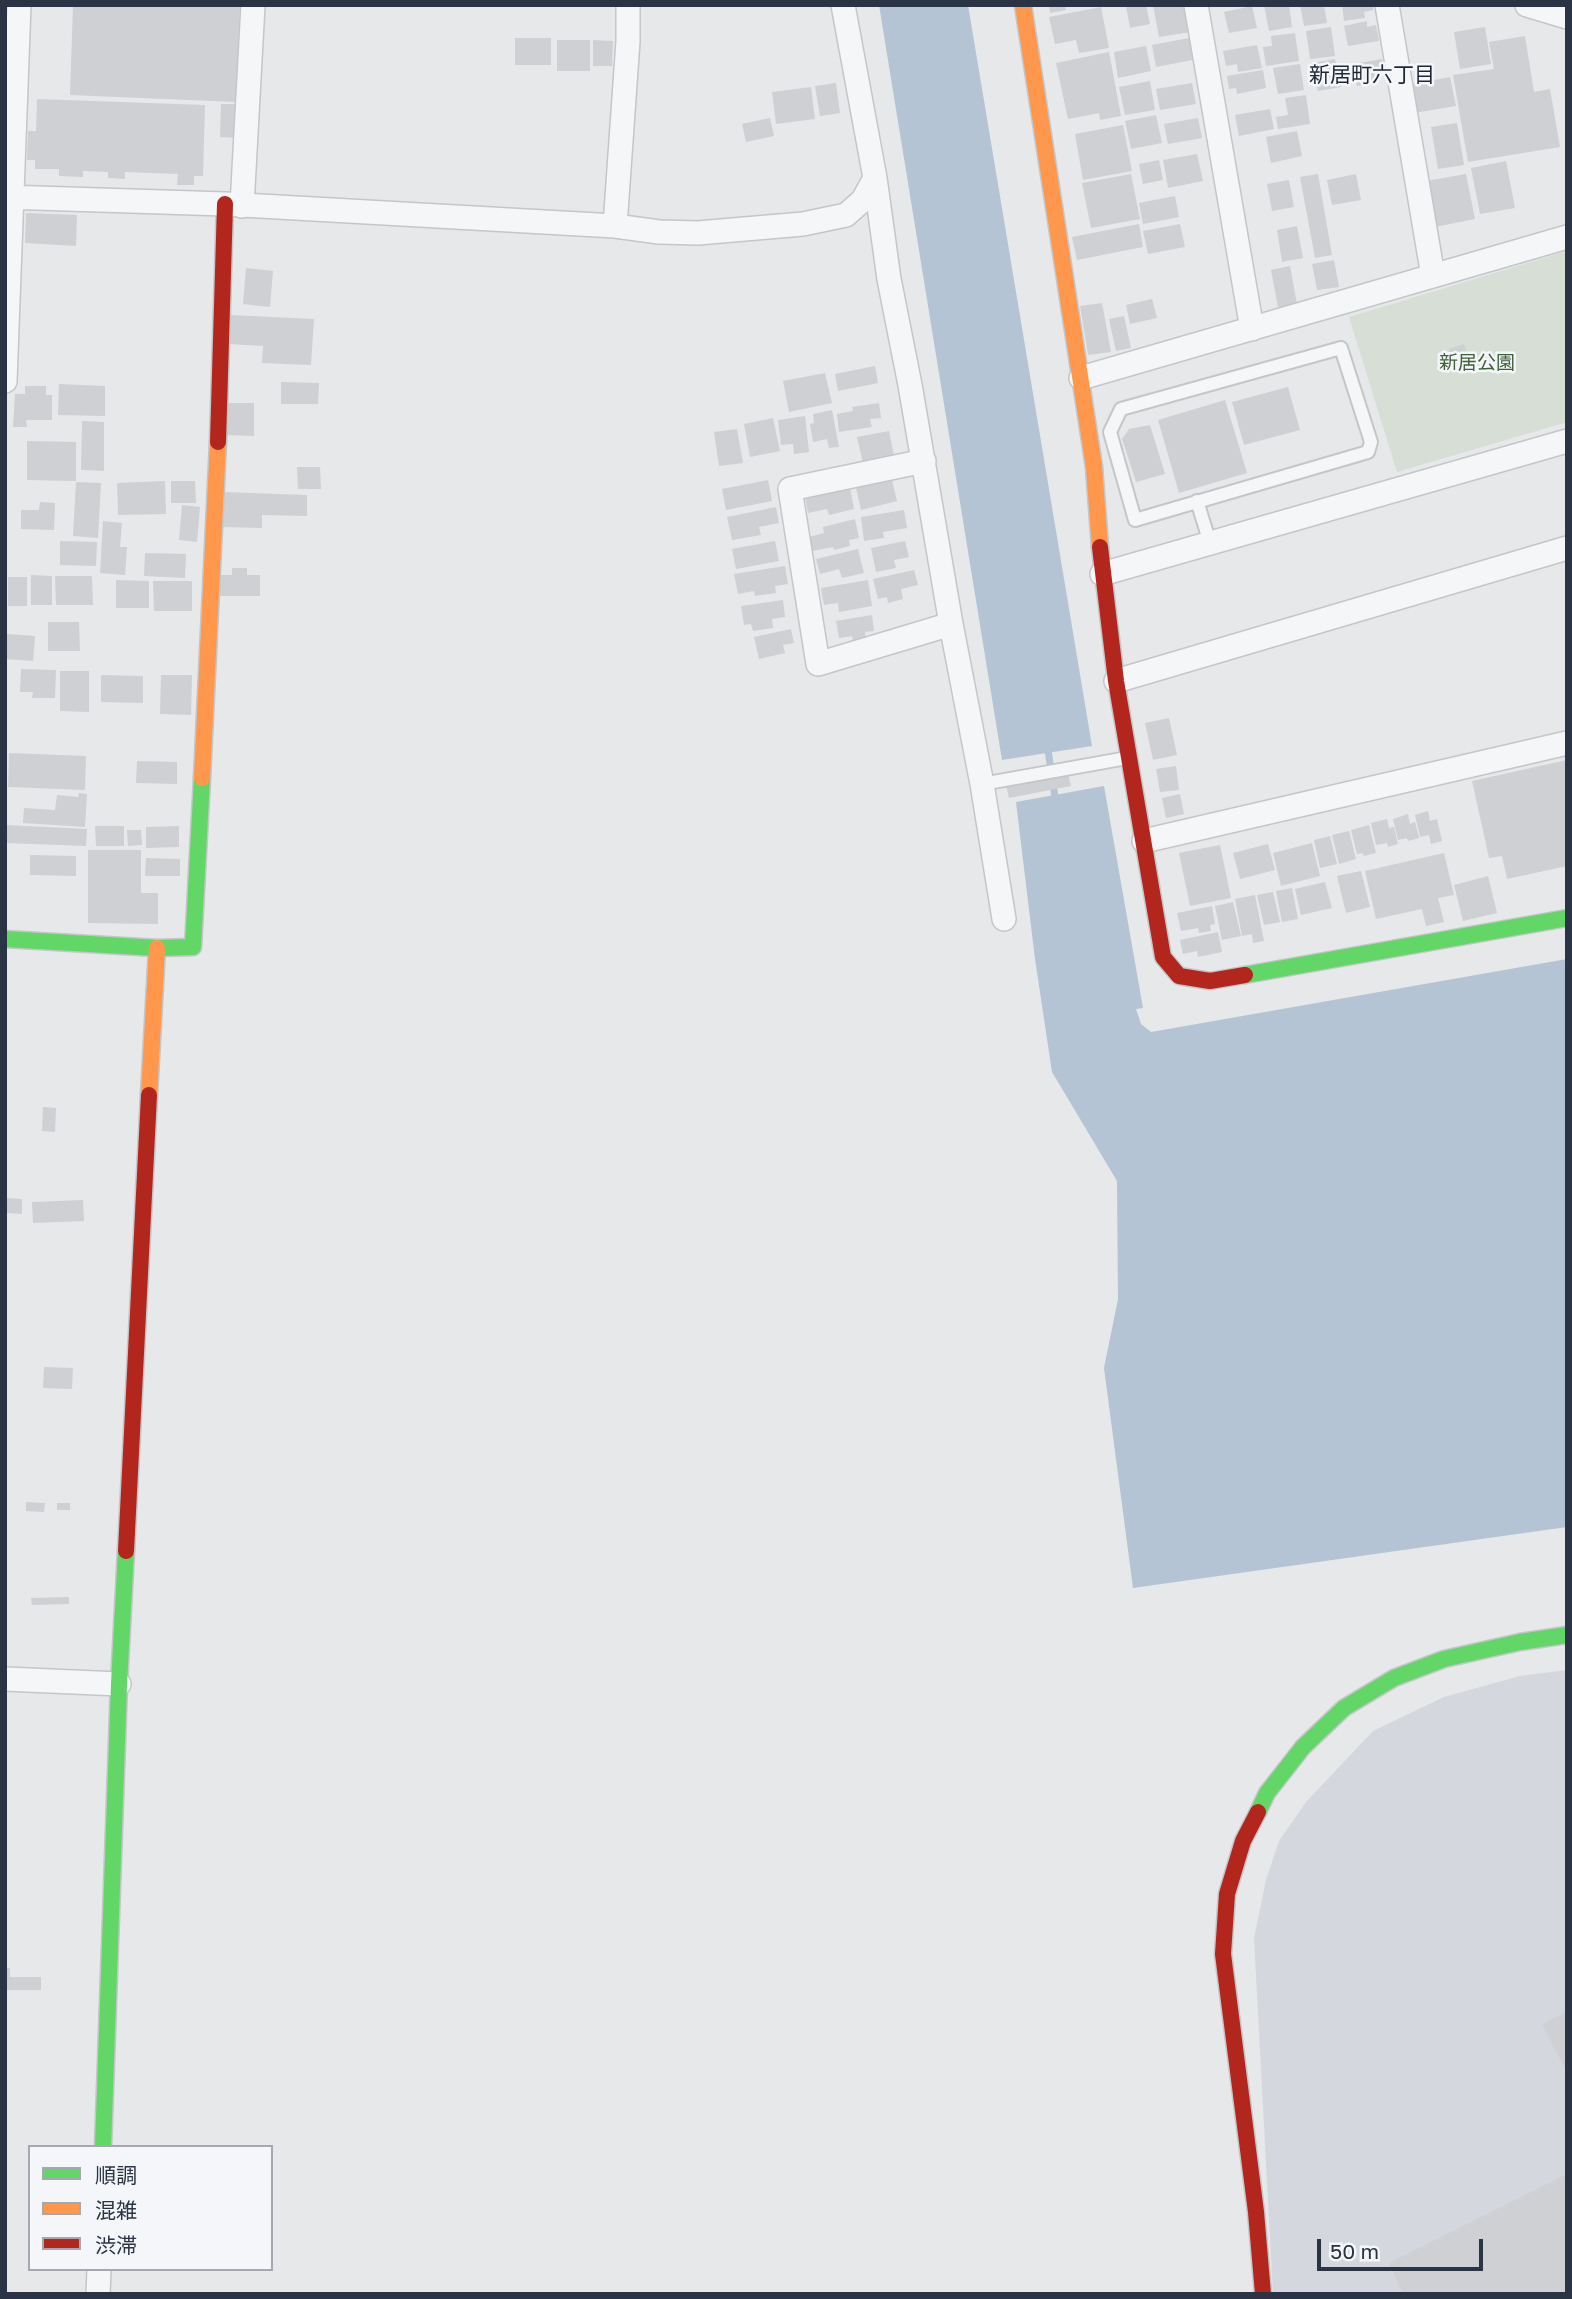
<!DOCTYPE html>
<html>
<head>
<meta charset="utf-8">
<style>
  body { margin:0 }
  #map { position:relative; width:1572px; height:2299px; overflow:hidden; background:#e6e8ea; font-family:"Golos Text","Noto Sans JP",sans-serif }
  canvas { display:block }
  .frame { position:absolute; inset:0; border:7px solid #2b3445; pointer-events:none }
  .legend { position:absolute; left:28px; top:2145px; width:245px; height:126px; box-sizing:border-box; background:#f4f6f9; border:2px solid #a4a8b1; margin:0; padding:9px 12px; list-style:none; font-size:21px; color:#2b3445 }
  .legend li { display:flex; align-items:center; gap:14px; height:35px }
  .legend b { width:35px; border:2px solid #a4a8b1 }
  .scale { position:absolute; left:1317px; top:2239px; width:166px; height:32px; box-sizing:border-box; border:4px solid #2b3445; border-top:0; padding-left:9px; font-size:21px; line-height:24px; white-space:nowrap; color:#2b3445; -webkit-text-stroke:5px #f4f6f9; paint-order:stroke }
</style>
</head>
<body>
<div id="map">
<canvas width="1572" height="2299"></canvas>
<div class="frame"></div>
<ul class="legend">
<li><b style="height:9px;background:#63d668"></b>順調</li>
<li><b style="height:9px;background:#ff974d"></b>混雑</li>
<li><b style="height:9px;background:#b3261e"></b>渋滞</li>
</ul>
<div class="scale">50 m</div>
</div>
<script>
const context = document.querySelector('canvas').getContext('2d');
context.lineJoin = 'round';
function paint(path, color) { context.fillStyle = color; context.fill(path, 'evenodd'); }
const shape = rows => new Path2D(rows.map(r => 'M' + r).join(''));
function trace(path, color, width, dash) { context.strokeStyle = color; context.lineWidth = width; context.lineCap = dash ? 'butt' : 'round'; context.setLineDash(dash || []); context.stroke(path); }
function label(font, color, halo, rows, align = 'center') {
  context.font = font + ' "Golos Text","Noto Sans JP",sans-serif'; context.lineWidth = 5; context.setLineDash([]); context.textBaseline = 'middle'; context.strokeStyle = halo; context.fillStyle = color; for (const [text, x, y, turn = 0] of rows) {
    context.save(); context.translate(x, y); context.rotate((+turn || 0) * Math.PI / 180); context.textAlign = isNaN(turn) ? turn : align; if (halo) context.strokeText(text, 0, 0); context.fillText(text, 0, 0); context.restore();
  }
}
const built = shape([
  [1567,1670,1567,2294,1273,2294,1254,1938,1266,1880,1279,1841,1306,1802,1373,1731,1444,1697,1520,1676]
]);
const green = shape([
  [1567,251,1567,422,1397,472,1349,317]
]);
const water = shape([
  [879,5,968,5,1092,746,1002,760],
  [1104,786,1143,1008,1136,1009,1141,1024,1151,1032,1567,959,1567,1527,1133,1588,1104,1368,1118,1299,1117,1181,1052,1072,1035,959,1016,802]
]);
const stream = shape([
  [1047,743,1056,804]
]);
const building = shape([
  [73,5,240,5,236,102,70,95],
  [1049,5,1065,5,1066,10,1050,13],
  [1133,5,1146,5,1150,24,1130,28,1126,6],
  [1153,5,1185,5,1191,32,1159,37],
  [1264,5,1289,5,1292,27,1269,31],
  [1300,5,1324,5,1327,23,1304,26],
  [1342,5,1373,5,1373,10,1364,12,1365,18,1344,21],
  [1252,6,1257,28,1229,33,1224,12],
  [1101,7,1109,48,1079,53,1076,40,1055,44,1049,17],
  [1367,21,1367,27,1376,25,1379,41,1348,46,1344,26],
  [1331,27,1335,56,1310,59,1306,31],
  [1485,27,1491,64,1460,69,1454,32],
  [1295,33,1299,61,1266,66,1263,47,1272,46,1271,36],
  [1525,36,1534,92,1550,89,1560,147,1468,162,1453,75,1494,69,1489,42],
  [515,38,551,38,551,65,515,65],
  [1189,38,1193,60,1156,67,1152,45],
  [557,40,590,40,590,71,557,71],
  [593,40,613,41,612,66,593,66],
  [1257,45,1262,68,1238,72,1237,64,1226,66,1223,51],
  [1146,46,1151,71,1118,78,1114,52],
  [1109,52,1121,116,1100,120,1099,113,1068,119,1056,63],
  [1335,59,1341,87,1318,91,1312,63],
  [1382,59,1385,75,1376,76,1377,82,1357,86,1353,64],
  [1300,64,1304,90,1278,94,1273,68],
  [1263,70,1266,88,1237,94,1236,88,1229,89,1227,76],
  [1450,77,1456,106,1414,113,1408,85],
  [1150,81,1155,110,1125,115,1119,87],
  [836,83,840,113,820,116,815,86],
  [1192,83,1196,104,1160,110,1156,89],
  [811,87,815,119,776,124,772,92],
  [1306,95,1310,124,1278,129,1276,117,1288,115,1285,98],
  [37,99,205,105,203,176,194,176,194,185,177,185,178,174,125,172,125,179,108,178,108,172,83,171,83,177,59,176,59,169,35,169,35,160,27,160,28,131,36,131],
  [221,104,239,104,238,138,220,137],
  [1270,109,1274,129,1239,136,1235,115],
  [1156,115,1162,143,1131,149,1125,121],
  [770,118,774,136,746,142,742,124],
  [1198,118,1202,138,1168,144,1164,124],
  [1457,123,1464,165,1438,169,1431,127],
  [1123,125,1132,171,1083,180,1075,134],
  [1297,131,1302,156,1271,163,1266,137],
  [1197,154,1203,181,1168,188,1163,160],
  [1159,160,1163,180,1143,184,1139,164],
  [1506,161,1515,208,1480,214,1471,168],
  [1131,174,1140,219,1091,228,1082,183],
  [1318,174,1332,255,1315,258,1300,177],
  [1356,174,1361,200,1332,205,1327,180],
  [1466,174,1475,219,1435,227,1426,181],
  [1289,180,1294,207,1272,211,1267,184],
  [1175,196,1179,217,1143,224,1139,203],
  [26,213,77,215,76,246,25,243],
  [1139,224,1143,247,1077,260,1072,237],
  [1180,224,1185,247,1148,254,1143,231],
  [1297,226,1303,258,1282,262,1277,230],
  [1334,260,1339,287,1317,290,1312,264],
  [1290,266,1297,304,1278,307,1271,270],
  [246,268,273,271,270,307,243,304],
  [1152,299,1157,318,1130,324,1126,305],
  [1102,303,1111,352,1088,355,1080,306],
  [230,315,314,319,311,365,262,363,263,346,229,344],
  [1124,316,1131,348,1116,351,1109,319],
  [1464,344,1471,365,1456,370,1449,349],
  [875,366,878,383,838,391,835,374],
  [825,373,832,403,789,412,783,381],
  [281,382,319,383,318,404,281,404],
  [59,384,105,386,105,416,58,415],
  [25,386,46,386,46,395,52,395,52,420,26,420,27,427,13,427,15,394,25,394],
  [1288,387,1300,430,1244,445,1232,402],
  [1225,400,1247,473,1179,493,1158,420],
  [228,403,254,403,254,436,227,435],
  [879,403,881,418,870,419,872,427,839,432,837,414,853,411,852,407],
  [832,410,839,447,829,448,827,439,813,442,810,424,814,423,813,414],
  [805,416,809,452,794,454,793,444,781,445,778,420],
  [773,418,780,451,750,457,744,424],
  [82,421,104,422,104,471,81,470],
  [1150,425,1165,474,1136,482,1122,439,1129,429],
  [737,429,743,463,719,466,714,432],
  [889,431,894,456,863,463,857,437],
  [27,441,76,442,76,481,27,480],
  [297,467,320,467,321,489,298,489],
  [768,480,772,501,726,510,722,489],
  [892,480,897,501,861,510,856,488],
  [165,481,166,514,118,515,117,483],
  [171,481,195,481,196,503,171,503],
  [76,482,101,483,98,538,73,536],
  [850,488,854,509,829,515,827,509,808,513,805,497],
  [223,492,307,495,307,516,262,515,262,528,222,527],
  [40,502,55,503,54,530,21,529,21,510,39,510],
  [182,505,200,507,197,542,179,540],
  [776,507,779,523,759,527,761,535,732,540,727,517],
  [904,510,907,528,883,532,884,538,864,541,861,517],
  [855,519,859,538,849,540,850,546,834,550,833,547,813,551,809,537,824,533,823,527],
  [103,521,122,523,120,547,127,547,125,575,100,573],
  [60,541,97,542,96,566,60,565],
  [775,541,779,561,736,569,732,549],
  [905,541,909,557,894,560,896,568,876,572,871,548],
  [858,549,864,573,842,578,839,569,820,574,816,559],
  [145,553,186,554,185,578,144,576],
  [785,566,788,584,775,586,776,593,755,596,754,591,738,594,734,574],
  [232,568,247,568,247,575,260,575,260,596,219,596,219,575,232,575],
  [914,570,918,585,901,589,903,599,888,603,887,597,878,599,873,579],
  [31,575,52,576,52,605,31,605],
  [55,576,92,576,93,605,56,605],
  [8,577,27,577,27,606,8,606],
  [116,580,149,581,149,608,116,608],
  [868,580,872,606,839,612,838,603,824,605,821,588],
  [153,581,192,581,192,611,154,611],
  [783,600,785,617,772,619,773,628,753,631,751,624,744,625,741,606],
  [872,615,874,631,865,632,866,639,853,641,852,636,839,638,836,621],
  [48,622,79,622,80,651,48,651],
  [791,629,794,643,783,645,785,653,759,659,754,637],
  [7,634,35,636,33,661,5,659],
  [21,669,56,670,55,698,32,698,33,692,20,692],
  [60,671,89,671,89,712,60,711],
  [101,675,143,676,143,703,101,702],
  [161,675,192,675,191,715,160,714],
  [1169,718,1177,755,1153,760,1145,723],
  [9,753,86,756,85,790,8,787],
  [1567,760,1567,866,1507,879,1502,856,1489,858,1472,781],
  [137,761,177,762,177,784,136,783],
  [1176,766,1179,790,1160,792,1156,769],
  [1068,773,1071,786,1009,798,1006,785],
  [79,793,87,794,85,827,23,823,24,808,55,810,57,795,78,797],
  [1180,794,1184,814,1166,818,1162,798],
  [1428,811,1430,821,1437,819,1442,841,1431,844,1429,835,1420,837,1415,815],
  [1408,814,1410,824,1415,822,1419,838,1408,841,1407,838,1398,840,1393,819],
  [1387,819,1389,828,1394,827,1398,844,1388,847,1387,843,1376,845,1371,823],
  [5,825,87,829,86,846,5,843],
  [1369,825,1376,853,1364,856,1363,853,1357,854,1351,830],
  [95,826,124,826,124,846,96,846],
  [179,826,179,847,146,848,146,827],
  [127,830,141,830,142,845,128,846],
  [1349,831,1356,859,1339,864,1332,835],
  [1330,836,1337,864,1320,868,1314,840],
  [1312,843,1320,876,1281,886,1273,853],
  [1268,844,1275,870,1240,879,1233,853],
  [1220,845,1231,898,1190,906,1179,853],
  [88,850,141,850,141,893,158,893,158,924,88,923],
  [1444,853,1454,895,1438,898,1444,922,1426,926,1422,909,1376,919,1365,871],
  [30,855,76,856,76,876,30,875],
  [146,858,180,859,180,876,145,876],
  [1361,871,1370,907,1346,913,1337,876],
  [1488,876,1497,913,1463,921,1454,885],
  [1325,882,1332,908,1301,915,1295,889],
  [1292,888,1298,919,1282,922,1276,891],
  [1273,892,1280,922,1264,925,1257,895],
  [1255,895,1264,941,1253,943,1252,934,1242,936,1235,899],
  [1233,902,1241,936,1222,940,1215,906],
  [1212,906,1215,924,1210,925,1211,931,1199,933,1198,928,1181,931,1177,913],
  [1218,932,1222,952,1198,957,1197,951,1183,954,1180,940],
  [43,1107,56,1108,55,1132,42,1131],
  [5,1198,22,1199,22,1214,5,1213],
  [83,1200,84,1221,33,1223,32,1202],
  [44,1367,73,1368,72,1389,43,1388],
  [26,1502,45,1503,44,1512,26,1511],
  [57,1503,70,1503,70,1510,57,1510],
  [69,1597,69,1604,32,1605,31,1598],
  [5,1968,10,1968,10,1977,41,1977,41,1990,5,1990],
  [1567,2012,1567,2072,1542,2024],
  [1567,2174,1567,2294,1403,2294,1389,2263]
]);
const lane = shape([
  [1341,348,1371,442,1368,452,1135,520,1110,432,1121,409,1341,348],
  [1197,501,1210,543],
  [982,784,1127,758]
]);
const street = shape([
  [843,5,875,178,889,279,910,385,951,624,982,784,1004,919],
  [1196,5,1252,329],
  [1387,5,1433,276],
  [1527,5,1567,17],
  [5,197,225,204,615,226,659,232,698,233,803,224,846,215,863,200,875,178],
  [242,206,253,5],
  [615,226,628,41,628,5],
  [1081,378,1567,237],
  [5,381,19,5],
  [924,461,790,489,818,664,951,624],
  [1102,574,1567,441],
  [1116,681,1567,548],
  [1144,841,1567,743],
  [5,1679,119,1684],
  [98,2294,99,2269]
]);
const fast = shape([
  [5,939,157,948,193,947,202,778],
  [1245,975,1567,918],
  [1258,1812,1267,1793,1303,1747,1344,1708,1394,1678,1444,1659,1520,1642,1567,1635],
  [103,2147,119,1684,126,1551]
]);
const slow = shape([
  [1023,5,1094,467,1100,547],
  [202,778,218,442],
  [149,1095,157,948]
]);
const jam = shape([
  [218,442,225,204],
  [1100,547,1116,681,1163,957,1179,976,1210,981,1245,975],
  [126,1551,149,1095],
  [1258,1812,1243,1841,1227,1894,1223,1954,1256,2212,1263,2294]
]);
const parkNames = [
  ["新居公園",1477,363]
];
const neighbourhoodNames = [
  ["新居町六丁目",1372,75]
];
paint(built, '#d4d7dd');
paint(green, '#d6ded6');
paint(water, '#b4c4d5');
trace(stream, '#b4c4d5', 7);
paint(building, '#ced0d3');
trace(lane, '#c4c6c8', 16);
trace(street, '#c4c6c8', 26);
trace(fast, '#c4c6c8', 19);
trace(slow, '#c4c6c8', 19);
trace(jam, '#c4c6c8', 19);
trace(lane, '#f5f6f7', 12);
trace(street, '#f5f6f7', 23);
trace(fast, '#63d668', 16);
trace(slow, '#ff974d', 16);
trace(jam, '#b3261e', 16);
label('19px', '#3f6138', '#f4f6f9', parkNames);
label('21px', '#1d2536', '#f4f6f9', neighbourhoodNames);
</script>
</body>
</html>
